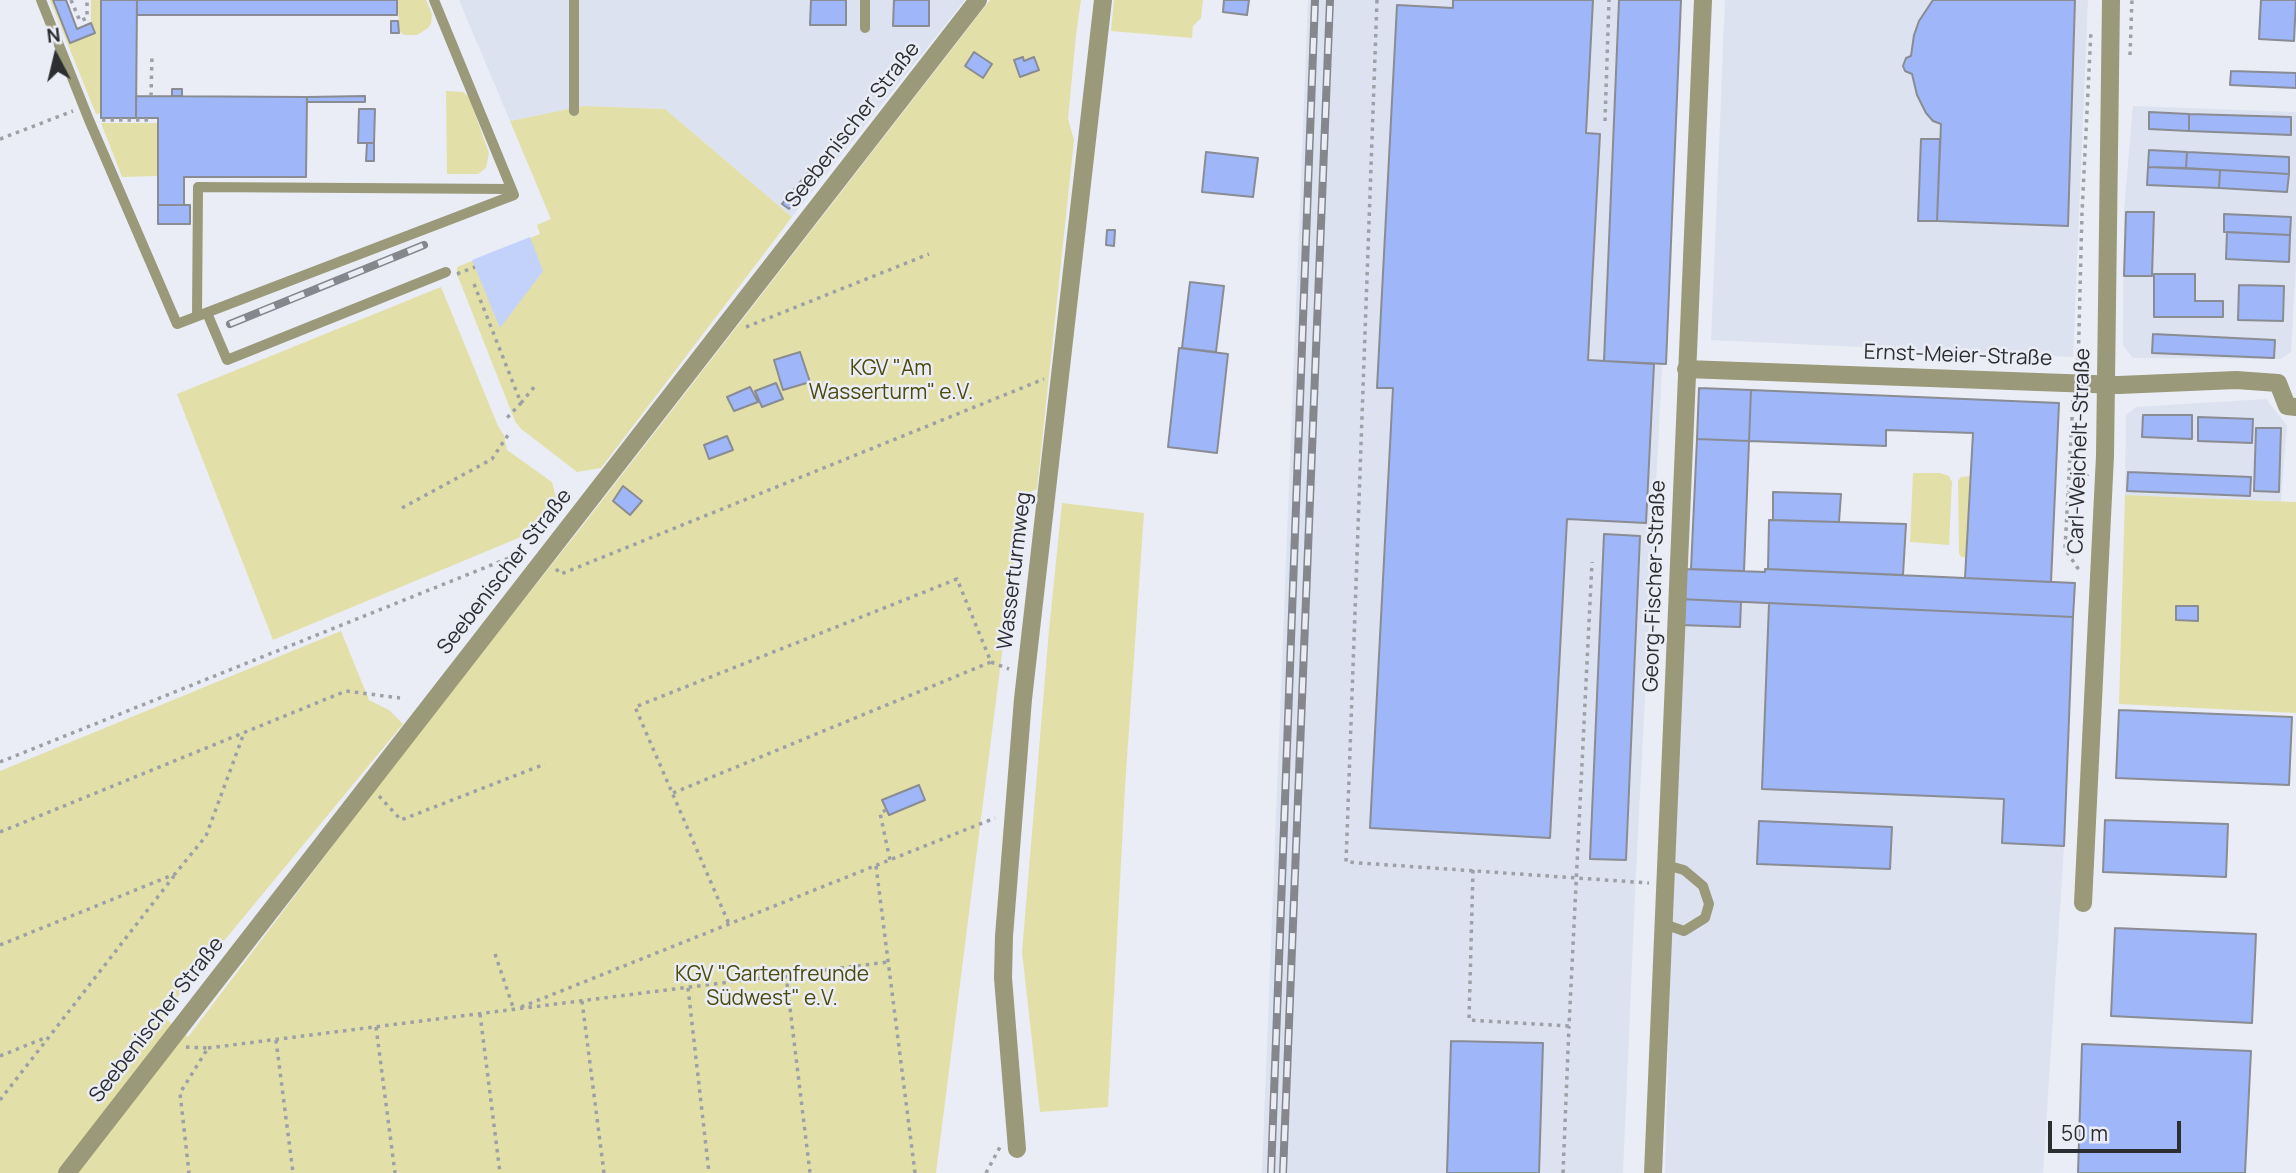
<!DOCTYPE html>
<html>
<head>
<meta charset="utf-8">
<style>
  body { margin:0 }
  #map { position:relative; width:2296px; height:1173px; overflow:hidden; background:#eaedf5; font-family:Manrope,sans-serif }
  canvas { display:block }
  .north { position:absolute; left:21px; top:21px; width:70px; height:70px; -webkit-text-stroke:5px #eaedf5; paint-order:stroke; rotate:353deg; font-size:19px; font-weight:700; line-height:28px; text-align:center; color:#2d2e31 }
  .north::after { content:''; display:block; margin:auto; width:24px; height:32px; background:#2d2e31; clip-path:polygon(50% 0,100% 100%,50% 72%,0 100%) }
  .scale { position:absolute; left:2048px; top:1121px; width:133px; height:32px; box-sizing:border-box; border:4px solid #2d2e31; border-top:0; padding-left:9px; font-size:21px; line-height:24px; white-space:nowrap; color:#2d2e31; -webkit-text-stroke:5px #eaedf5; paint-order:stroke }
</style>
</head>
<body>
<div id="map">
<canvas width="2296" height="1173"></canvas>
<div class="north">N</div>
<div class="scale">50 m</div>
</div>
<script>
const context = document.querySelector('canvas').getContext('2d');
context.lineJoin = 'round';
function paint(path, color) { context.fillStyle = color; context.fill(path, 'evenodd'); }
const shape = rows => new Path2D(rows.map(r => 'M' + r).join(''));
function trace(path, color, width, dash) { context.strokeStyle = color; context.lineWidth = width; context.lineCap = dash ? 'butt' : 'round'; context.setLineDash(dash || []); context.stroke(path); }
function label(font, color, halo, rows, align = 'center') {
  context.font = font + ' Manrope,sans-serif'; context.lineWidth = 5; context.setLineDash([]); context.textBaseline = 'middle'; context.strokeStyle = halo; context.fillStyle = color; for (const [text, x, y, turn = 0] of rows) {
    context.save(); context.translate(x, y); context.rotate((+turn || 0) * Math.PI / 180); context.textAlign = isNaN(turn) ? turn : align; if (halo) context.strokeText(text, 0, 0); context.fillText(text, 0, 0); context.restore();
  }
}
const built = shape([
  [459,0,965,0,792,217,665,109,583,106,510,121],
  [1308,0,1681,0,1636,872,1623,1173,1262,1173],
  [1725,0,2088,0,2073,357,1711,340],
  [2133,106,2296,112,2296,263,2291,352,2281,359,2133,358,2123,346,2124,210],
  [2266,399,2287,425,2281,501,2125,495,2126,415,2136,407],
  [1680,599,2073,617,2064,846,2043,1173,1665,1173]
]);
const green = shape([
  [50,0,53,0,71,43,95,33,91,23,91,0,101,0,101,113,96,114],
  [397,0,426,0,432,14,431,24,428,28,417,35,404,35,400,32],
  [990,0,1081,0,1076,35,1068,119,1074,140,1037,489,1022,496,936,1173,0,1173,0,771,341,631,369,700,389,710,403,724,162,1016,188,1037,418,733,580,529],
  [1114,0,1203,0,1201,18,1193,26,1192,38,1111,31],
  [446,91,463,92,469,97,489,153,486,168,478,174,447,174],
  [583,106,665,109,792,217,601,468,577,472,520,428,515,421,457,274,457,267,540,234,537,225,551,219,510,121],
  [101,123,158,123,158,176,122,177],
  [441,287,498,426,504,435,507,450,552,482,557,502,533,532,273,640,177,394],
  [1913,473,1940,473,1949,476,1952,482,1949,545,1910,542],
  [1970,476,1967,557,1961,557,1959,553,1958,481,1961,477],
  [2125,495,2296,502,2296,713,2119,704],
  [1062,503,1144,513,1125,787,1108,1107,1040,1112,1022,952,1049,630]
]);
const water = shape([
  [530,237,543,271,500,328,472,260]
]);
const building = shape([
  [53,0,66,0,77,29,91,23,95,33,70,43,53,0],
  [101,0,137,0,136,118,101,118,101,0],
  [137,0,397,0,397,15,137,15,137,0],
  [811,0,846,0,846,25,810,25,811,0],
  [894,0,929,0,929,26,893,26,894,0],
  [1224,0,1249,0,1247,15,1223,12,1224,0],
  [1453,0,1593,0,1586,133,1600,134,1588,360,1654,364,1646,523,1567,519,1550,838,1370,828,1393,388,1377,388,1397,5,1453,8,1453,0],
  [1619,0,1681,0,1666,364,1604,361,1619,0],
  [1933,0,2075,0,2068,226,1937,221,1941,124,1933,121,1926,113,1917,95,1912,74,1905,71,1903,66,1906,58,1911,56,1914,35,1919,21,1933,0],
  [2261,0,2296,0,2294,41,2259,39,2261,0],
  [391,21,398,21,399,33,391,33,391,21],
  [974,52,992,64,983,78,965,66,974,52],
  [1023,57,1024,61,1034,57,1039,70,1020,77,1014,60,1023,57],
  [2231,71,2296,73,2296,88,2230,85,2231,71],
  [172,89,182,89,182,96,172,96,172,89],
  [136,96,307,97,306,177,184,177,184,205,158,205,158,118,136,118,136,96],
  [365,96,365,102,307,102,307,97,365,96],
  [359,109,375,109,374,143,358,143,359,109],
  [2149,112,2189,114,2189,131,2149,129,2149,112],
  [2189,114,2291,117,2291,135,2189,131,2189,114],
  [1921,139,1940,139,1937,221,1918,221,1921,139],
  [367,143,374,143,374,161,366,161,367,143],
  [2149,150,2187,152,2186,168,2148,167,2149,150],
  [1206,152,1258,158,1253,197,1202,192,1206,152],
  [2187,152,2289,157,2289,174,2186,168,2187,152],
  [2148,167,2220,170,2219,188,2147,185,2148,167],
  [811,169,817,174,789,209,782,204,811,169],
  [2220,170,2289,174,2287,192,2219,188,2220,170],
  [158,205,190,205,190,224,158,224,158,205],
  [2126,212,2154,212,2152,276,2124,276,2126,212],
  [2224,214,2291,217,2290,235,2224,232,2224,214],
  [1107,230,1115,230,1114,246,1106,245,1107,230],
  [2227,232,2290,235,2289,262,2226,259,2227,232],
  [2154,274,2195,274,2195,301,2223,301,2223,317,2154,317,2154,274],
  [1190,282,1224,286,1216,352,1182,348,1190,282],
  [2239,285,2284,286,2283,321,2238,320,2239,285],
  [2153,334,2275,340,2274,358,2152,353,2153,334],
  [1179,348,1228,354,1217,453,1168,447,1179,348],
  [800,352,810,382,783,390,774,360,800,352],
  [776,383,783,399,762,407,755,391,776,383],
  [750,387,758,402,734,411,727,397,750,387],
  [1699,388,1751,390,1749,441,1697,439,1699,388],
  [1751,390,2059,403,2051,582,1965,578,1973,433,1886,430,1886,446,1749,441,1751,390],
  [2143,415,2192,415,2192,439,2142,437,2143,415],
  [2198,417,2253,419,2252,443,2198,441,2198,417],
  [2256,428,2281,428,2279,492,2254,491,2256,428],
  [727,436,733,450,709,459,704,445,727,436],
  [1697,439,1749,441,1744,571,1691,569,1697,439],
  [2128,472,2251,477,2250,496,2127,491,2128,472],
  [623,486,642,501,630,515,613,501,623,486],
  [1773,492,1841,494,1839,522,1773,520,1773,492],
  [1769,520,1906,524,1903,575,1768,569,1769,520],
  [1604,534,1640,536,1626,860,1590,859,1604,534],
  [1683,569,1765,572,1765,569,2075,583,2073,617,1680,599,1683,569],
  [1680,599,1741,602,1740,627,1679,625,1680,599],
  [1769,603,2073,617,2064,846,2002,843,2004,799,1762,789,1769,603],
  [2176,606,2198,606,2198,621,2176,620,2176,606],
  [2119,710,2292,717,2289,785,2116,778,2119,710],
  [919,785,925,800,889,815,882,800,919,785],
  [2105,820,2228,824,2226,877,2103,872,2105,820],
  [1759,821,1892,827,1890,869,1757,864,1759,821],
  [2115,928,2256,934,2252,1023,2111,1016,2115,928],
  [1451,1041,1543,1043,1539,1173,1447,1173,1451,1041],
  [2082,1044,2251,1051,2245,1173,2078,1173,2082,1044]
]);
const path = shape([
  [71,0,80,21,87,18,87,0],
  [1377,0,1346,862,1649,883],
  [2130,55,2132,0],
  [151,96,152,55],
  [102,120,150,120,150,117],
  [1605,121,1609,0],
  [0,139,73,111],
  [457,274,475,267],
  [474,284,521,403,504,421],
  [746,327,929,254],
  [2078,369,2082,213,2091,30],
  [2073,400,2065,549,2081,573],
  [521,403,535,386],
  [2068,492,2088,474],
  [402,508,492,459,510,432],
  [556,569,561,574,1044,379],
  [991,662,1009,669],
  [0,762,514,556],
  [673,793,991,662,957,579,635,707,729,924],
  [379,796,401,820,545,764],
  [886,810,880,813,890,860],
  [0,832,346,691,400,698],
  [876,866,915,1173],
  [1473,870,1469,1020,1569,1026,1592,562],
  [0,945,175,874,206,836,244,733],
  [495,954,514,1010],
  [786,975,810,1173],
  [688,988,709,1173],
  [582,1001,604,1173],
  [521,1007,995,818],
  [480,1014,500,1173],
  [376,1027,395,1173],
  [276,1040,293,1173],
  [186,1047,208,1048,180,1093,189,1173],
  [208,1048,888,962],
  [0,1056,47,1037],
  [0,1100,174,876],
  [986,1173,1000,1147],
  [1563,1173,1569,1026]
]);
const lane = shape([
  [41,0,89,120,177,324,514,195,434,0],
  [574,0,574,111],
  [865,0,865,28],
  [207,313,227,360,446,272],
  [197,316,198,187,511,189],
  [1664,924,1684,931,1705,918,1709,904,1703,886,1684,870,1666,865]
]);
const street = shape([
  [1686,369,2119,385,2236,380,2278,383,2287,406,2296,407],
  [2083,903,2105,456,2111,0],
  [1017,1149,1003,978,1004,936,1023,699,1103,0],
  [67,1173,978,0],
  [1653,1173,1703,0]
]);
const rail = shape([
  [230,324,424,245],
  [1271,1173,1315,0],
  [1283,1173,1330,0]
]);
const streetNames = [
  ["Seebenischer Straße",853,125,-52],
  ["Ernst-Meier-Straße",1958,356,2],
  ["Carl-Weichelt-Straße",2080,451,-88],
  ["Wasserturmweg",1015,571,-83],
  ["Seebenischer Straße",505,572,-52],
  ["Georg-Fischer-Straße",1655,586,-88],
  ["Seebenischer Straße",157,1020,-52]
];
const parkNames = [
  ["KGV \"Am",891,369],
  ["Wasserturm\" e.V.",891,393],
  ["KGV \"Gartenfreunde",772,975],
  ["Südwest\" e.V.",772,999]
];
paint(built, '#dce2f0');
paint(green, '#e2e0a8');
paint(water, '#c3d2fb');
paint(building, '#9fb6f9');
trace(building, '#898c93', 2);
trace(path, '#9da0a5', 3.5, [3.5, 5]);
trace(lane, '#9a9979', 10);
trace(street, '#9a9979', 18);
trace(rail, '#85878d', 8);
trace(rail, '#eaedf5', 5, [16]);
label('21px', '#2d2e31', '#eaedf5', streetNames);
label('21px', '#4d4a0e', '#eaedf5', parkNames);
</script>
</body>
</html>
